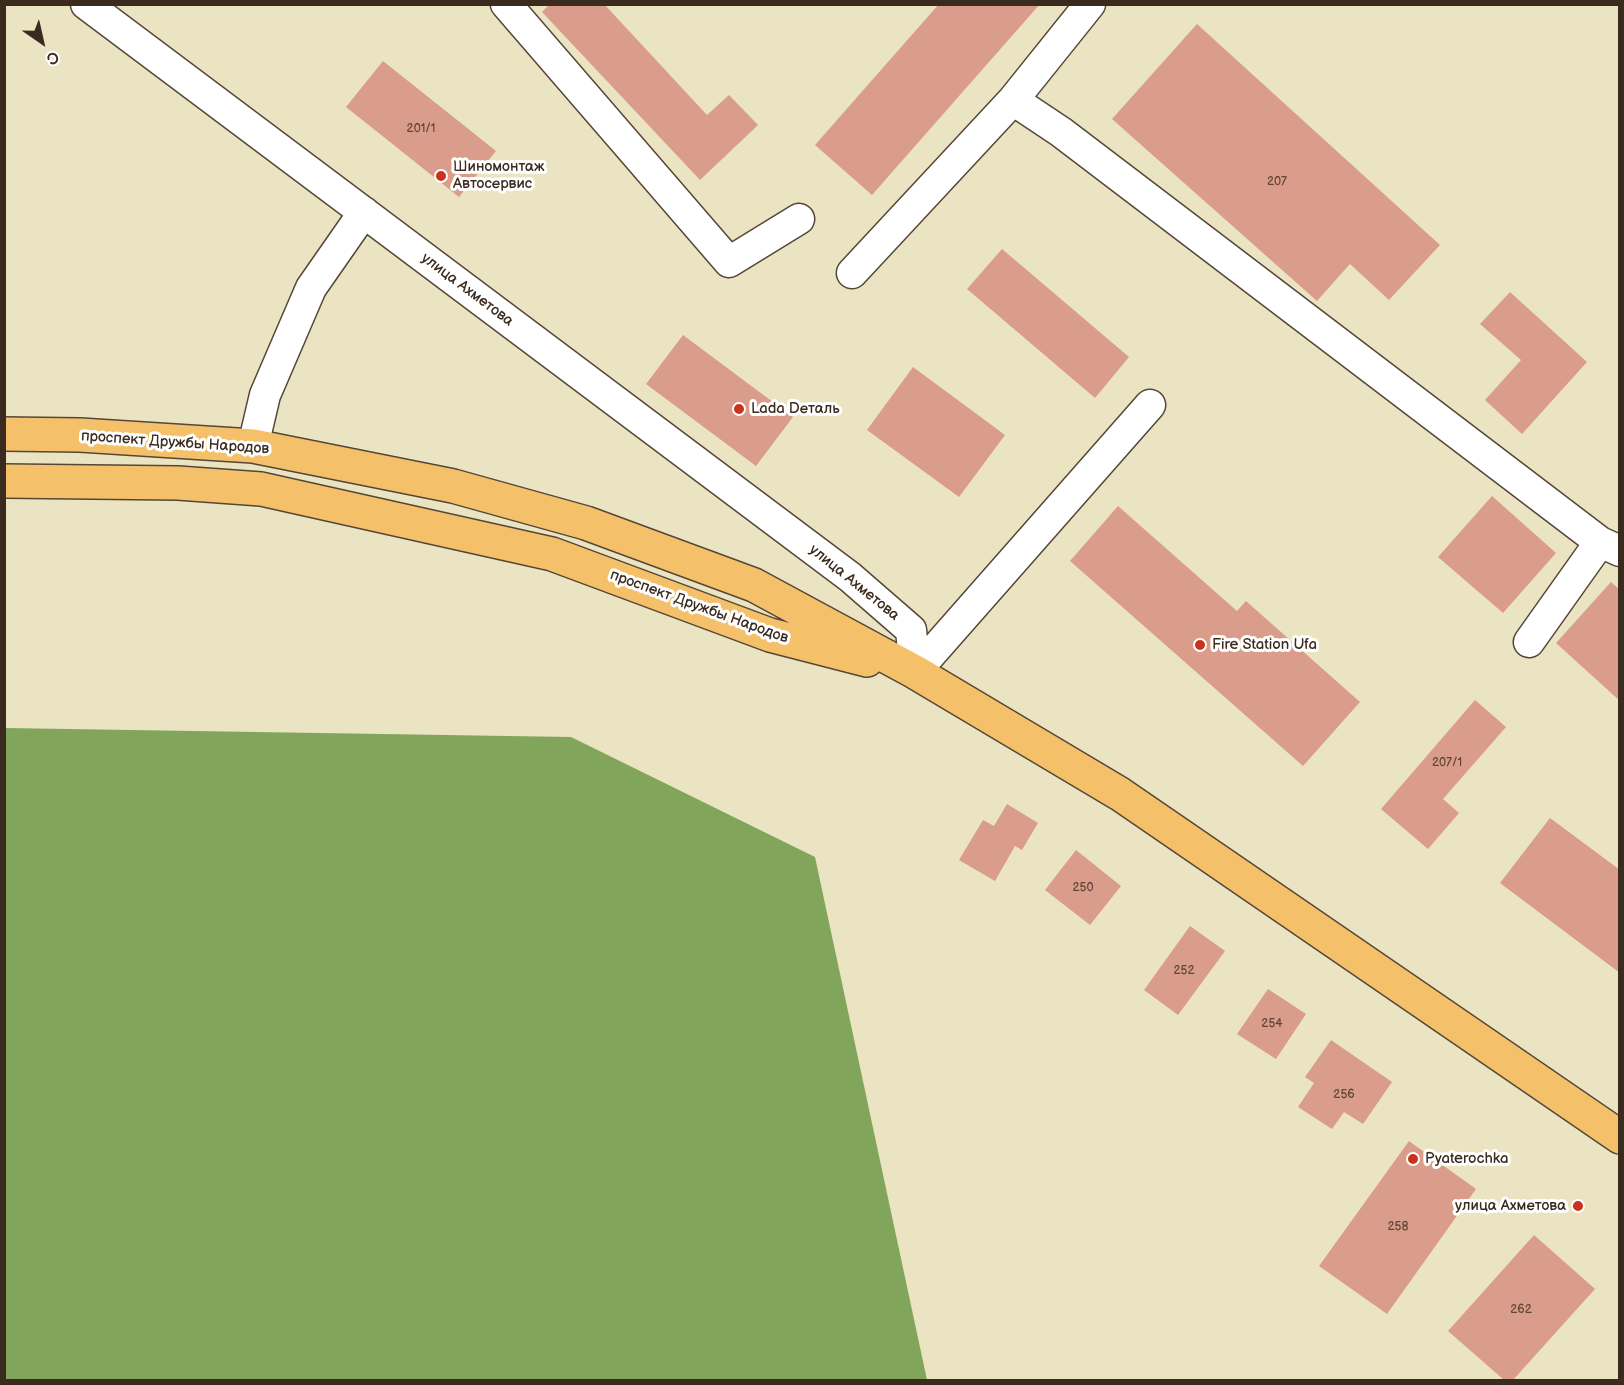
<!DOCTYPE html>
<html>
<head>
<meta charset="utf-8">
<style>
  body { margin:0 }
  #map { position:relative; width:1624px; height:1385px; overflow:hidden; background:#eae4c3; font-family:"Balsamiq Sans",sans-serif }
  canvas { display:block }
  .frame { position:absolute; inset:0; border:6px solid #3b2a1e; pointer-events:none }
  .north { position:absolute; left:12px; top:12px; width:60px; height:60px; -webkit-text-stroke:4px #fff; paint-order:stroke; rotate:146deg; font-size:16px; font-weight:700; line-height:24px; text-align:center; color:#3b2a1e }
  .north::after { content:''; display:block; margin:auto; width:21px; height:27px; background:#3b2a1e; clip-path:polygon(50% 0,100% 100%,50% 72%,0 100%) }
</style>
</head>
<body>
<div id="map">
<canvas width="1624" height="1385"></canvas>
<div class="frame"></div>
<div class="north">С</div>
</div>
<script>
const context = document.querySelector('canvas').getContext('2d');
context.lineJoin = 'round';
function paint(path, color) { context.fillStyle = color; context.fill(path, 'evenodd'); }
const shape = rows => new Path2D(rows.map(r => 'M' + r).join(''));
function trace(path, color, width, dash) { context.strokeStyle = color; context.lineWidth = width; context.lineCap = dash ? 'butt' : 'round'; context.setLineDash(dash || []); context.stroke(path); }
function label(font, color, halo, rows, align = 'center') {
  context.font = font + ' "Balsamiq Sans",sans-serif'; context.lineWidth = 6; context.setLineDash([]); context.textBaseline = 'middle'; context.strokeStyle = halo; context.fillStyle = color; for (const [text, x, y, turn = 0] of rows) {
    context.save(); context.translate(x, y); context.rotate((+turn || 0) * Math.PI / 180); context.textAlign = isNaN(turn) ? turn : align; if (halo) context.strokeText(text, 0, 0); context.fillText(text, 0, 0); context.restore();
  }
}
const forest = shape([
  [5,728,571,737,815,857,927,1380,5,1380]
]);
const building = shape([
  [550,4,604,4,707,115,729,95,758,125,700,180,542,12],
  [939,4,1040,4,872,195,815,145],
  [1197,24,1440,245,1389,300,1350,264,1317,301,1112,119],
  [383,61,496,151,459,197,346,107],
  [1002,249,1129,357,1095,398,967,289],
  [1510,292,1587,362,1522,434,1485,400,1521,360,1480,324],
  [683,335,793,417,756,466,646,384],
  [913,367,1005,435,959,497,867,430],
  [1492,496,1556,553,1503,613,1438,557],
  [1118,506,1237,611,1246,601,1360,702,1303,766,1070,561],
  [1611,582,1620,590,1620,701,1556,643],
  [1475,700,1506,727,1443,799,1459,813,1428,849,1381,809],
  [1007,804,1038,823,1022,850,1015,846,995,881,959,860,983,820,994,826],
  [1550,818,1620,870,1620,973,1500,883],
  [1076,850,1121,886,1090,925,1045,890],
  [1190,926,1225,951,1178,1015,1144,990],
  [1268,989,1306,1014,1276,1059,1237,1034],
  [1331,1040,1392,1082,1363,1124,1344,1112,1332,1129,1298,1107,1314,1083,1305,1077],
  [1409,1141,1476,1189,1387,1314,1319,1266],
  [1534,1235,1595,1289,1513,1380,1504,1380,1448,1331]
]);
const minor = shape([
  [86,4,850,577,911,630,915,672],
  [506,4,729,262,799,219],
  [1013,100,1090,4],
  [852,273,1013,100,1061,132,1600,542],
  [253,446,265,395,311,288,364,212],
  [1529,642,1600,542,1620,551],
  [915,672,1150,405]
]);
const major = shape([
  [4,434,80,435,253,446,453,486,586,523,754,585,915,672,1120,794,1620,1137],
  [4,481,178,483,261,489,552,554,770,635,867,660]
]);
const markers = [
  [441,176,6,"#c8321e"],
  [739,409,6,"#c8321e"],
  [1200,645,6,"#c8321e"],
  [1413,1159,6,"#c8321e"],
  [1578,1206,6,"#c8321e"]
];
const numberNames = [
  ["201/1",421,129],
  ["207",1277,182],
  ["207/1",1447,763],
  ["250",1083,888],
  ["252",1184,971],
  ["254",1272,1024],
  ["256",1344,1095],
  ["258",1398,1227],
  ["262",1521,1310]
];
const poiNames = [
  ["Шиномонтаж",453,167],
  ["Автосервис",453,184],
  ["Lada Dеталь",751,409],
  ["Fire Station Ufa",1212,645],
  ["Pyaterochka",1425,1159],
  ["улица Ахметова",1566,1206,"right"]
];
const streetNames = [
  ["улица Ахметова",467,290,37],
  ["проспект Дружбы Народов",175,443,4],
  ["улица Ахметова",854,583,39],
  ["проспект Дружбы Народов",699,607,20]
];
paint(forest, '#81a65b');
paint(building, '#da9c8b');
trace(minor, '#554637', 33);
trace(major, '#554637', 36);
trace(minor, '#fff', 30);
trace(major, '#f4c16a', 33);
for (const [x, y, r, color] of markers) { const dot = new Path2D(); dot.arc(x, y, r, 0, 2 * Math.PI); context.fillStyle = color; context.fill(dot); trace(dot, '#fff', 2); }
label('12px', '#634639', null, numberNames);
label('15px', '#3b2a1e', '#fff', poiNames, 'left');
label('15px', '#3b2a1e', '#fff', streetNames);
</script>
</body>
</html>
